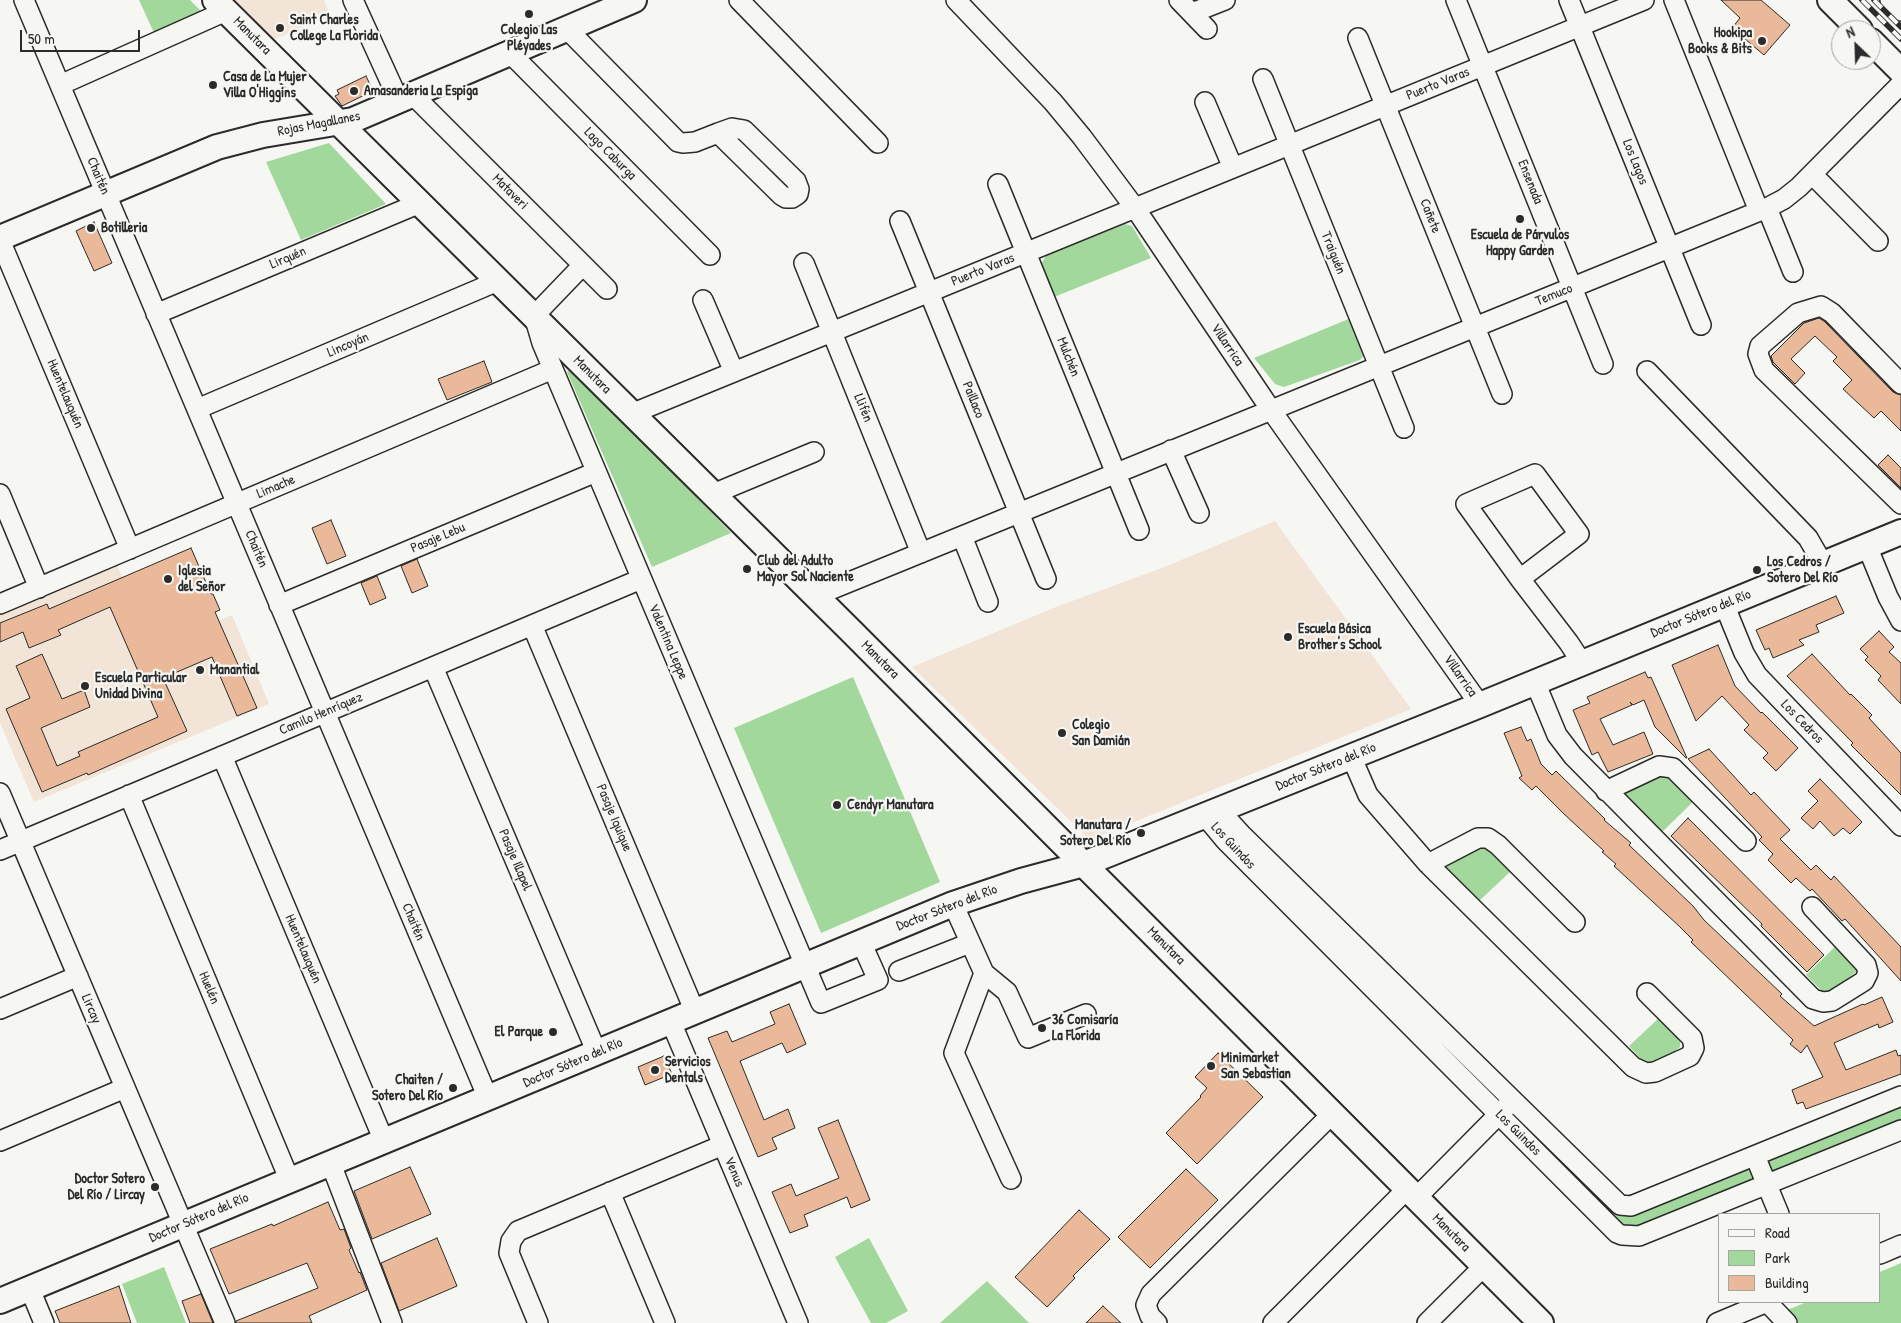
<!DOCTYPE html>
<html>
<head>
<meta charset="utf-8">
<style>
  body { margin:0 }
  #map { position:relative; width:1901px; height:1323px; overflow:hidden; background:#f6f6f2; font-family:"Patrick Hand",sans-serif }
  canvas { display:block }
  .legend { position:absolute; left:1718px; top:1213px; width:162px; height:90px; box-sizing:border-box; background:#f6f6f2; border:1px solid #a5a5a2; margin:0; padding:6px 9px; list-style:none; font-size:15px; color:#2b2b2b }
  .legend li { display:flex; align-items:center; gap:10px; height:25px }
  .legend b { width:25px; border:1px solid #a5a5a2 }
  .north { position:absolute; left:1831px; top:20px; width:50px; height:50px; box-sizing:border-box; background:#f6f6f2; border:1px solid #a5a5a2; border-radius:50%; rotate:336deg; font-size:14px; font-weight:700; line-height:20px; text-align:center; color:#2b2b2b }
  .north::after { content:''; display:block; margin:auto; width:18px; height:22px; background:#2b2b2b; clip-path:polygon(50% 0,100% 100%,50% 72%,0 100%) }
  .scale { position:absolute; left:20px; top:30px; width:120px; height:22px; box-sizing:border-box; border:2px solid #2b2b2b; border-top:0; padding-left:6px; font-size:15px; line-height:18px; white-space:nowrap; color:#2b2b2b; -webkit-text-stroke:4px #f6f6f2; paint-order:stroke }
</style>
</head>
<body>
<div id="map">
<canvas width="1901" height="1323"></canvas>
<ul class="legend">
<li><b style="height:6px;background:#f6f6f2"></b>Road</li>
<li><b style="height:14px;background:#a2d89c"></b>Park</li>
<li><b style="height:14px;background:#e9b999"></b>Building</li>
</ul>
<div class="north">N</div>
<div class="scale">50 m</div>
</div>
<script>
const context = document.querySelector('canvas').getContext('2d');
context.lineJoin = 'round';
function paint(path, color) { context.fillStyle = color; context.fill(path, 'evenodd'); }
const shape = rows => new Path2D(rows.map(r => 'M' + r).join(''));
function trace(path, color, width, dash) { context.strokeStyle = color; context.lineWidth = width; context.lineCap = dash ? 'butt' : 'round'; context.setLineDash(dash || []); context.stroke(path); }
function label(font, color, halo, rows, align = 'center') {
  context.font = font + ' "Patrick Hand",sans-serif'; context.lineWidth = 4.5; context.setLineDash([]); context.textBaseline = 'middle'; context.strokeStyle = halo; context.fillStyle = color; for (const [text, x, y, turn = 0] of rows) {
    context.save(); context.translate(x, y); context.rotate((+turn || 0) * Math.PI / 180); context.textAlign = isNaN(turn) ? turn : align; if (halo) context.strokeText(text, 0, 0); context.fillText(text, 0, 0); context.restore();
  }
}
const built = shape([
  [231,0,324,0,330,15,271,41],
  [1275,521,1411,709,1090,840,912,667,1056,607,1167,566],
  [117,565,153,649,232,615,269,704,34,802,0,723,0,615],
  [223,630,230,650,167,676],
  [234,655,257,708,237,716,215,663]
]);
const green = shape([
  [139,0,190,0,203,13,155,35],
  [329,143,386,204,301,240,266,162],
  [1125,224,1132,226,1151,258,1054,297,1041,264,1046,256],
  [1351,318,1366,353,1360,360,1284,387,1275,384,1254,358],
  [572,368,731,533,652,567,567,372],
  [853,677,940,882,821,933,734,728],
  [1667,773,1694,801,1659,835,1621,796,1623,789],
  [1239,835,1617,1206,1901,1097,1901,1128,1638,1235,1619,1233],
  [1481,848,1489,849,1511,871,1479,901,1446,867,1448,860],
  [1839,943,1860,968,1832,993,1821,990,1806,975],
  [1660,1017,1680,1039,1680,1047,1658,1064,1645,1064,1629,1046],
  [869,1238,908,1311,886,1323,871,1323,835,1257],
  [1901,1263,1901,1323,1793,1323,1782,1312,1807,1302,1880,1302,1880,1272],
  [164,1267,186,1323,137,1323,122,1284],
  [987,1281,1029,1323,940,1323]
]);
const building = shape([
  [1721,0,1761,0,1790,25,1764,55,1732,28,1740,18,1721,0],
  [366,76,373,91,342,106,335,96,339,94,337,90,366,76],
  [94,222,112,263,94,271,76,231,94,222],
  [1819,318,1825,322,1893,392,1901,395,1901,431,1881,411,1874,418,1843,389,1852,380,1833,361,1837,357,1815,336,1791,359,1805,373,1795,384,1773,362,1771,356,1804,323,1819,318],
  [484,361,492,382,447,400,438,379,484,361],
  [1888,455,1901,468,1901,488,1878,465,1888,455],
  [331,520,346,556,327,564,312,528,331,520],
  [191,548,211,594,213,594,220,610,215,612,257,708,237,716,212,657,163,678,187,731,88,775,87,773,42,792,6,709,30,698,16,666,42,654,62,699,84,690,90,707,41,728,57,766,80,756,78,752,158,717,110,607,58,630,61,635,29,648,23,632,0,642,0,623,47,604,49,609,191,548],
  [417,559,428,586,412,593,401,566,417,559],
  [377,576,386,598,370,605,361,583,377,576],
  [1836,596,1844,613,1816,625,1819,632,1799,640,1804,645,1773,658,1769,648,1765,650,1756,630,1836,596],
  [1879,631,1894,647,1889,652,1901,663,1901,704,1878,680,1881,676,1865,660,1868,657,1860,649,1879,631],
  [1718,645,1735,686,1761,713,1762,712,1798,748,1776,771,1763,758,1768,753,1744,730,1749,725,1722,696,1696,721,1672,665,1718,645],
  [1812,654,1850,695,1851,694,1872,715,1869,718,1901,753,1901,795,1851,745,1853,743,1787,676,1812,654],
  [1645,672,1648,678,1651,677,1687,758,1686,758,1655,727,1644,700,1633,705,1630,702,1632,705,1600,719,1613,745,1644,732,1653,754,1608,772,1598,752,1592,755,1573,710,1590,703,1587,697,1645,672],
  [1521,727,1527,741,1531,739,1541,764,1552,775,1556,771,1605,819,1604,820,1631,843,1629,845,1693,906,1704,920,1782,994,1780,996,1814,1026,1863,1004,1864,1005,1882,997,1893,1022,1879,1028,1878,1024,1834,1043,1846,1070,1896,1050,1898,1056,1901,1055,1901,1074,1806,1109,1803,1102,1797,1104,1792,1090,1823,1077,1807,1045,1801,1053,1790,1044,1793,1040,1691,942,1693,940,1679,926,1614,866,1616,864,1602,852,1604,851,1564,814,1536,786,1532,790,1519,778,1522,776,1504,733,1521,727],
  [1709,749,1751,795,1754,792,1790,830,1780,839,1811,870,1816,865,1831,880,1834,876,1901,947,1901,981,1845,919,1842,921,1812,889,1810,891,1796,878,1791,883,1768,860,1773,854,1759,840,1762,837,1688,759,1709,749],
  [1820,779,1862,822,1850,834,1843,828,1834,836,1820,821,1813,829,1801,818,1818,801,1808,791,1820,779],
  [1688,818,1824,955,1807,972,1761,926,1762,924,1671,836,1688,818],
  [789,1004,806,1044,787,1053,782,1043,740,1061,764,1120,788,1109,795,1128,772,1138,777,1149,758,1157,708,1038,727,1031,732,1042,775,1024,770,1012,789,1004],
  [1218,1053,1263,1097,1197,1164,1166,1133,1201,1097,1200,1096,1207,1088,1195,1077,1218,1053],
  [664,1056,672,1074,645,1085,638,1067,664,1056],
  [838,1120,870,1200,851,1208,847,1197,804,1215,808,1226,790,1233,772,1192,791,1184,796,1196,839,1178,818,1128,838,1120],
  [410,1167,431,1214,372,1239,354,1191,410,1167],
  [1186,1169,1218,1200,1150,1268,1118,1237,1186,1169],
  [328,1202,340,1230,344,1229,351,1248,349,1250,359,1273,360,1272,367,1290,309,1316,312,1323,236,1323,236,1321,318,1288,307,1263,229,1294,210,1249,272,1224,273,1226,328,1202],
  [1079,1210,1110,1239,1073,1276,1075,1278,1047,1307,1015,1277,1079,1210],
  [437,1238,457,1286,399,1311,381,1263,437,1238],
  [119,1286,131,1323,60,1323,55,1311,119,1286],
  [201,1294,213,1323,190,1323,182,1301,201,1294],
  [1103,1306,1121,1323,1086,1323,1103,1306]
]);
const minor = shape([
  [24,0,488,1098],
  [353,0,399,101],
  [739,0,878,143],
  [956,0,1053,102,1082,137,1135,208,1271,410,1480,705],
  [1179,0,1207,29],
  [1456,0,1603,364],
  [1569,0,1701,325],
  [1674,0,1759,211],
  [1890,0,1901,11],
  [1192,13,1225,0],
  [567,29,678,142,683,143,695,142,718,133,732,128,744,130,796,181,799,189,798,194,792,198,786,198,781,195,718,133],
  [1358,38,1502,394],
  [510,53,710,255],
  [1263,79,1404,428],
  [60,85,226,11],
  [413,95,607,289],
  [1205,102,1233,168],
  [1812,174,1878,241],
  [998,184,1139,530],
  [1767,208,1793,272],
  [900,221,1046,579],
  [0,240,130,549],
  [804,263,921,553],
  [583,265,534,316,542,343,821,1003,878,980,861,942],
  [703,300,734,372],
  [156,314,420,203],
  [1647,371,1808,538,1823,564],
  [1901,384,1832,313,1821,306,1798,313,1760,346,1758,354,1764,370,1901,504],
  [197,409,498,281],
  [631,414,1644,0],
  [1171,450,1199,513],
  [0,494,39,588],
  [713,494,814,452],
  [962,536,988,602],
  [1867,546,1888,597,1901,621],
  [1520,579,1579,534,1535,474,1466,504,1520,579,1569,643,1582,663],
  [815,596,1767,208,1784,199,1799,187,1901,84],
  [0,604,553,369],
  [1724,604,1744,653,1757,675,1901,826],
  [279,605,596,472],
  [532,625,695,1012],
  [433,667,597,1053],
  [1535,682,1557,735,1573,756,1813,999,1823,1002,1832,1001,1864,981,1868,973,1866,965,1812,907],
  [222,756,384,1141],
  [1351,756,1368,795,1428,864,1633,1067,1646,1073,1655,1072,1690,1056,1694,1048,1692,1038,1647,993],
  [1606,791,1659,766,1673,768,1746,841],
  [0,793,225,1323],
  [129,795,290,1181],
  [1219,810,1241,834,1620,1205,1631,1206,1901,1096],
  [1205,816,1225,840,1617,1233,1622,1235,1639,1236,1901,1130],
  [0,850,641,579],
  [1428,864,1478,838,1488,838,1498,845,1575,922],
  [953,904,984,973,954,1053,1011,1179],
  [899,971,970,943],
  [984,973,1007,992,1028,1038,1086,1014],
  [0,1009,78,976],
  [671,1022,798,1323],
  [0,1141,125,1088],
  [1755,1156,1779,1214],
  [331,1164,392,1323],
  [610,1192,665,1323],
  [1416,1198,1508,1105],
  [1880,1254,1901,1245],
  [30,1289,44,1323],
  [1767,1302,1787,1323],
  [538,1323,509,1253,511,1241,518,1231,723,1145],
  [1157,1323,1150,1316,1146,1305,1151,1294,1332,1114],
  [1273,1323,1407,1189],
  [1427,1323,1484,1266],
  [1717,1323,1767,1302]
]);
const major = shape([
  [215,0,850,630,1541,1323],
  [1830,0,1860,30],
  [1871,41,1901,71],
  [0,238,217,147,263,135,353,120,634,0],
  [0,1301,953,904,1021,881,1084,864,1480,705,1901,532]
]);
const rail = shape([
  [1862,0,1901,39],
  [1874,0,1901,27]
]);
const markers = [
  [529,14,5,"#2b2b2b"],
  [280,28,5,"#2b2b2b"],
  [1762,41,5,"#2b2b2b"],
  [213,85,5,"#2b2b2b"],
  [354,91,5,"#2b2b2b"],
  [1520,219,5,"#2b2b2b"],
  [91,228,5,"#2b2b2b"],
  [747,569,5,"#2b2b2b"],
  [1757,570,5,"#2b2b2b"],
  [168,579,5,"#2b2b2b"],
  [1288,637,5,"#2b2b2b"],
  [200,670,5,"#2b2b2b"],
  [85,686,5,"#2b2b2b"],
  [1062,733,5,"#2b2b2b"],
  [837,805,5,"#2b2b2b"],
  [1141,833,5,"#2b2b2b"],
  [1042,1028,5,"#2b2b2b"],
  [553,1032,5,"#2b2b2b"],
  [1211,1066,5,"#2b2b2b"],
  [655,1070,5,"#2b2b2b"],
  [453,1088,5,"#2b2b2b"],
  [155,1187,5,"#2b2b2b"]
];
const poiNames = [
  ["Saint Charles",290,20],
  ["College La Florida",290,36],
  ["Colegio Las",529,30,"center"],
  ["Pléyades",529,46,"center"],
  ["Hookipa",1752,33,"right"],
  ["Books & Bits",1752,49,"right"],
  ["Casa de La Mujer",223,77],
  ["Villa O'Higgins",223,93],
  ["Amasanderia La Espiga",364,91],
  ["Botilleria",101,228],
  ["Escuela de Párvulos",1520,235,"center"],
  ["Happy Garden",1520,251,"center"],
  ["Club del Adulto",757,561],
  ["Mayor Sol Naciente",757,577],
  ["Los Cedros /",1767,562],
  ["Sotero Del Río",1767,578],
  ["Iglesia",178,571],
  ["del Señor",178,587],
  ["Escuela Básica",1298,629],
  ["Brother's School",1298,645],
  ["Manantial",210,670],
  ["Escuela Particular",95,678],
  ["Unidad Divina",95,694],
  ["Colegio",1072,725],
  ["San Damián",1072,741],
  ["Cendyr Manutara",847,805],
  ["Manutara /",1131,825,"right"],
  ["Sotero Del Río",1131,841,"right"],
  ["36 Comisaría",1052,1020],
  ["La Florida",1052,1036],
  ["El Parque",543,1032,"right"],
  ["Minimarket",1221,1058],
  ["San Sebastian",1221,1074],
  ["Servicios",665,1062],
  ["Dentals",665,1078],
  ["Chaiten /",443,1080,"right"],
  ["Sotero Del Río",443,1096,"right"],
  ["Doctor Sotero",145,1179,"right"],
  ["Del Río / Lircay",145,1195,"right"]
];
const streetNames = [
  ["Manutara",252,36,45],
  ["Puerto Varas",1438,84,-22],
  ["Rojas Magallanes",319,124,-11],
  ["Lago Caburga",610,154,45],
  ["Los Lagos",1635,162,68],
  ["Chaitén",98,176,67],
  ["Ensenada",1530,182,68],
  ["Mataveri",510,192,45],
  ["Cañete",1430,216,68],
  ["Traiguén",1333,253,68],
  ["Lirquén",288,258,-23],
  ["Puerto Varas",983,270,-22],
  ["Temuco",1554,295,-22],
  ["Lincoyán",348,345,-23],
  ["Villarrica",1227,345,56],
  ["Mulchén",1068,357,68],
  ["Manutara",592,375,45],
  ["Huentelauquén",65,394,67],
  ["Paillaco",973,400,68],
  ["Llifén",863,408,68],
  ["Limache",276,487,-23],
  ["Pasaje Lebu",438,538,-23],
  ["Chaitén",256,549,67],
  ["Doctor Sótero del Río",1701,614,-22],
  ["Valentina Leppe",668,642,67],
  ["Manutara",880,660,45],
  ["Villarrica",1460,676,55],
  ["Camilo Henríquez",321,714,-23],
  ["Los Cedros",1802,722,46],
  ["Doctor Sótero del Río",1326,767,-22],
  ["Pasaje Iquique",614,818,67],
  ["Los Guindos",1233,846,47],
  ["Pasaje Illapel",515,860,67],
  ["Doctor Sótero del Río",947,908,-21],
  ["Chaitén",413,922,67],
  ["Manutara",1166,946,45],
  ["Huentelauquén",303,949,67],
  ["Huelén",209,988,67],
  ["Lircay",91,1009,67],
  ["Doctor Sótero del Río",573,1063,-23],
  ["Los Guindos",1518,1133,45],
  ["Venus",734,1172,67],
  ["Doctor Sótero del Río",199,1218,-23],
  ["Manutara",1451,1233,45]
];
paint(built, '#f2e4d7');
paint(green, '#a2d89c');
paint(building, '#e9b999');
trace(building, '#2b2b2b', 1);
trace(minor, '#2b2b2b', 22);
trace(major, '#2b2b2b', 28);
trace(minor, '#f6f6f2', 19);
trace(major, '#f6f6f2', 24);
trace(rail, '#2b2b2b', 5.5);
trace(rail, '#f6f6f2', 4, [11]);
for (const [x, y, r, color] of markers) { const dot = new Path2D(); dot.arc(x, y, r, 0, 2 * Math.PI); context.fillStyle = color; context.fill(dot); trace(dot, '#f6f6f2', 2); }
label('bold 14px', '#2b2b2b', '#f6f6f2', poiNames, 'left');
label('14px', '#2b2b2b', '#f6f6f2', streetNames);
</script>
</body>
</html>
